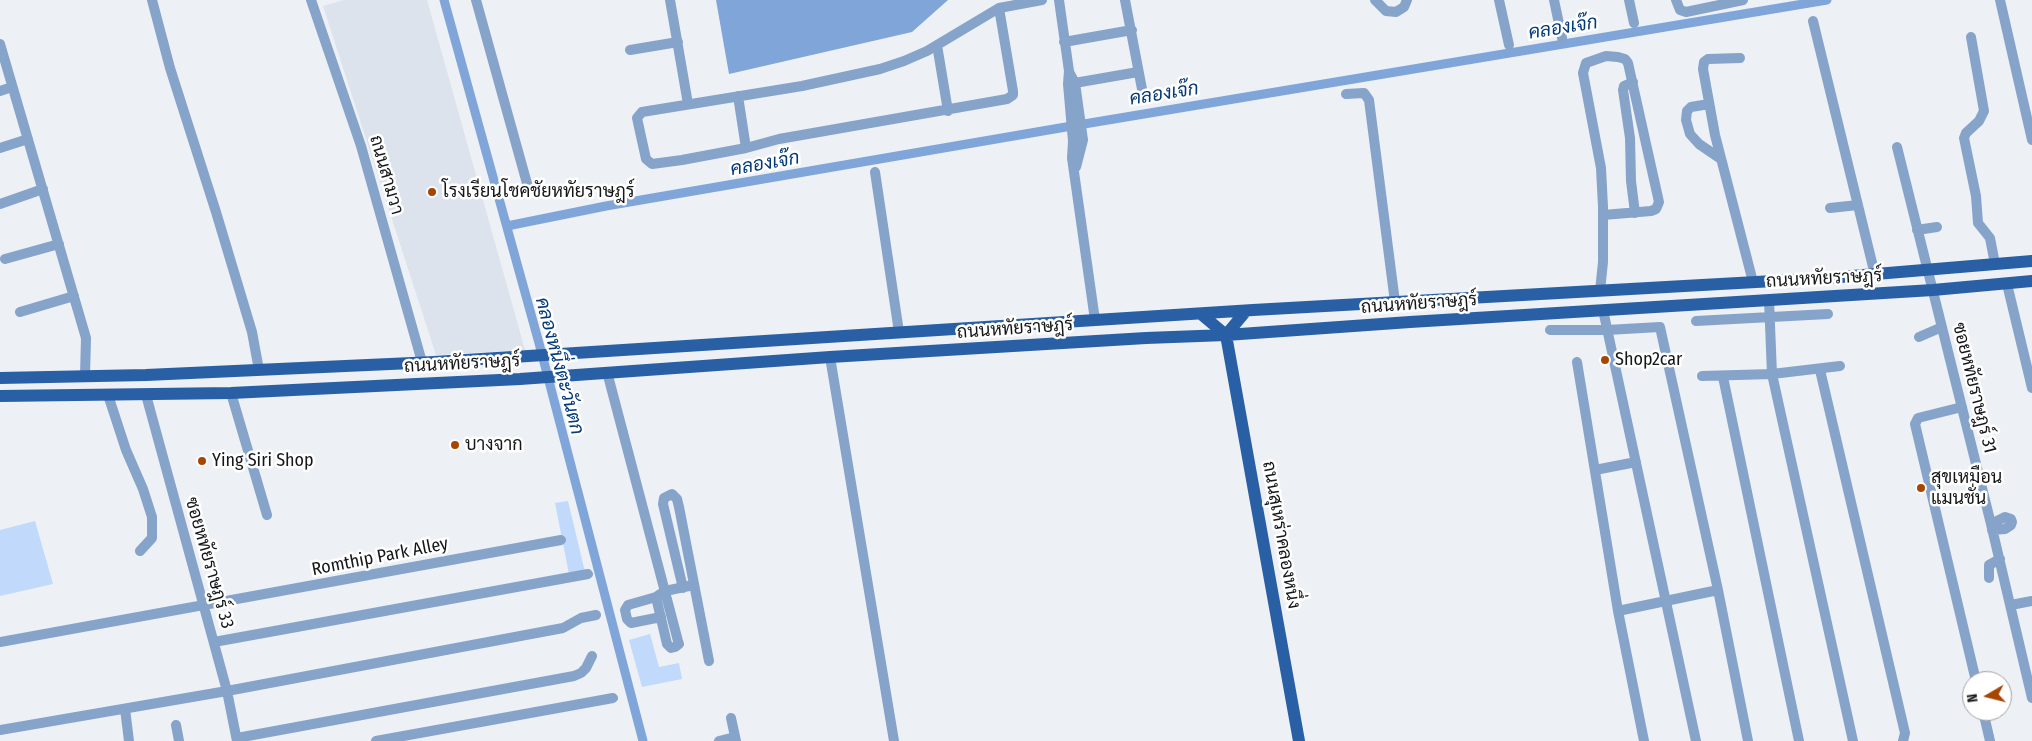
<!DOCTYPE html>
<html>
<head>
<meta charset="utf-8">
<style>
  body { margin:0 }
  #map { position:relative; width:2032px; height:741px; overflow:hidden; background:#edf0f4; font-family:"Fira Sans Condensed",sans-serif }
  canvas { display:block }
  .north { position:absolute; left:1962px; top:671px; width:50px; height:50px; box-sizing:border-box; background:#fff; border:1px solid #a1a2a2; border-radius:50%; rotate:262deg; font-size:14px; font-weight:700; line-height:20px; text-align:center; color:#151617 }
  .north::after { content:''; display:block; margin:auto; width:18px; height:22px; background:#a74602; clip-path:polygon(50% 0,100% 100%,50% 72%,0 100%) }
</style>
</head>
<body>
<div id="map">
<canvas width="2032" height="741"></canvas>
<div class="north">N</div>
</div>
<script>
const context = document.querySelector('canvas').getContext('2d');
context.lineJoin = 'round';
function paint(path, color) { context.fillStyle = color; context.fill(path, 'evenodd'); }
const shape = rows => new Path2D(rows.map(r => 'M' + r).join(''));
function trace(path, color, width, dash) { context.strokeStyle = color; context.lineWidth = width; context.lineCap = dash ? 'butt' : 'round'; context.setLineDash(dash || []); context.stroke(path); }
function label(font, color, halo, rows, align = 'center') {
  context.font = font + ' "Fira Sans Condensed",Sarabun,sans-serif'; context.lineWidth = 5; context.setLineDash([]); context.textBaseline = 'middle'; context.strokeStyle = halo; context.fillStyle = color; for (const [text, x, y, turn = 0] of rows) {
    context.save(); context.translate(x, y); context.rotate((+turn || 0) * Math.PI / 180); context.textAlign = isNaN(turn) ? turn : align; if (halo) context.strokeText(text, 0, 0); context.fillText(text, 0, 0); context.restore();
  }
}
const built = shape([
  [344,0,427,0,525,350,436,355,323,6]
]);
const green = shape([
  [568,501,585,572,569,574,555,503],
  [35,521,53,584,0,596,0,530],
  [650,634,659,667,679,663,682,679,642,687,629,640]
]);
const water = shape([
  [716,0,948,0,912,32,729,74]
]);
const canal = shape([
  [444,0,539,343,643,741],
  [507,226,606,206,1060,128,1827,0]
]);
const minor = shape([
  [152,0,170,68,216,212,252,332,259,370],
  [311,0,361,146,422,362],
  [476,0,528,187],
  [670,0,688,104],
  [1059,0,1069,71,1068,84,1073,141,1072,158,1095,320],
  [1125,0,1142,89],
  [1375,0,1386,11,1396,12,1404,7,1407,0],
  [1499,0,1509,45],
  [1554,0,1562,38],
  [1629,0,1634,23],
  [1676,0,1680,10,1686,12,1743,0],
  [2000,0,2032,140],
  [999,8,1013,91,1013,95,1007,99,779,139,746,148,682,160,652,164,646,159,637,118,642,112,802,86,880,69,904,61,927,51,999,8,1042,0],
  [1813,21,1875,275],
  [1971,37,1984,111,1979,121,1966,133,1964,138,1976,196,1978,223,1990,238,1995,264],
  [1064,42,1132,30],
  [0,44,86,338,85,375],
  [937,45,948,111],
  [630,50,678,42],
  [1740,58,1708,59,1704,62,1703,69,1715,135,1753,282],
  [1069,72,1075,83,1083,140,1076,167],
  [1633,82,1624,86,1623,90,1630,138,1631,181,1635,213],
  [1069,84,1138,72],
  [0,91,12,87],
  [1346,94,1364,93,1369,100,1395,302],
  [738,96,746,148],
  [1709,104,1691,107,1687,111,1686,120,1690,134,1699,144,1721,159],
  [1897,147,1991,524,2032,698],
  [0,148,28,139],
  [875,172,899,332],
  [0,204,43,189],
  [1830,208,1858,205],
  [1917,230,1937,227],
  [5,259,59,244],
  [2007,284,2032,388],
  [1600,291,1603,262,1603,207,1601,168,1583,73,1586,63,1606,56,1618,57,1625,59,1628,63,1659,202,1656,209,1651,211,1603,215],
  [1769,300,1772,374,1853,741],
  [1603,310,1696,741],
  [20,312,74,296],
  [1696,321,1828,314],
  [1550,330,1607,330,1660,327,1718,590,1748,741],
  [1919,337,1942,327],
  [830,357,894,741],
  [1577,362,1618,611,1644,741],
  [1820,370,1905,733,1903,741],
  [607,372,678,641,679,644,675,647,671,648,667,644,656,597],
  [1702,376,1772,374,1840,366],
  [1723,377,1799,741],
  [231,393,267,515],
  [108,395,126,450,143,489,152,517,152,538,140,551],
  [146,395,227,691,237,741],
  [1962,407,1918,418,1915,424,1976,681],
  [1595,470,1636,462],
  [1991,524,2005,517,2011,519,2012,522,2011,525,2005,529,1992,530],
  [1989,578,1989,565,2000,559],
  [683,588,663,504,664,498,672,494,677,499,679,507,709,661],
  [2011,605,2032,601],
  [1618,611,1718,590],
  [661,617,631,623,627,619,625,610,628,605,656,597,665,591,689,586],
  [0,642,561,540],
  [214,642,588,574],
  [125,709,129,741],
  [1983,711,1990,741],
  [731,718,736,741],
  [176,725,179,741],
  [0,730,227,691,563,628,581,618,596,615],
  [237,738,574,676,581,673,586,668,592,656],
  [376,741,613,698],
  [719,741,735,737]
]);
const major = shape([
  [1201,314,1226,335],
  [1226,335,1299,741],
  [1226,335,1246,311],
  [0,378,146,375,434,362,1253,310,1828,278,2032,261],
  [0,396,231,393,520,379,830,357,1146,338,1226,335,1410,322,1933,290,2032,281]
]);
const markers = [
  [432,192,5,"#a74602"],
  [1605,360,5,"#a74602"],
  [455,445,5,"#a74602"],
  [202,461,5,"#a74602"],
  [1921,488,5,"#a74602"]
];
const streetNames = [
  ["ถนนสามวา",386,175,74],
  ["ถนนหทัยราษฎร์",1824,279,-3],
  ["ถนนหทัยราษฎร์",1419,304,-4],
  ["ถนนหทัยราษฎร์",1015,329,-4],
  ["ถนนหทัยราษฎร์",462,364,-3],
  ["ซอยหทัยราษฎร์ 31",1974,388,76],
  ["ถนนสุเหร่าคลองหนึ่ง",1281,535,80],
  ["Romthip Park Alley",380,557,-11],
  ["ซอยหทัยราษฎร์ 33",209,563,74]
];
const poiNames = [
  ["โรงเรียนโชคชัยหทัยราษฎร์",442,192],
  ["Shop2car",1615,360],
  ["บางจาก",465,445],
  ["Ying Siri Shop",212,461],
  ["สุขเหมือน",1931,478],
  ["แมนชั่น",1931,499]
];
const waterNames = [
  ["คลองเจ๊ก",1563,28,-9],
  ["คลองเจ๊ก",1164,94,-9],
  ["คลองเจ๊ก",765,164,-10],
  ["คลองหนึ่งตะวันตก",559,366,75]
];
paint(built, '#dce3ed');
paint(green, '#c1d9fa');
paint(water, '#7fa5d9');
trace(canal, '#7fa5d9', 9);
trace(minor, '#86a3ca', 10);
trace(major, '#295fa4', 12);
for (const [x, y, r, color] of markers) { const dot = new Path2D(); dot.arc(x, y, r, 0, 2 * Math.PI); context.fillStyle = color; context.fill(dot); trace(dot, '#fff', 2); }
label('18px', '#151617', '#fff', streetNames);
label('18px', '#151617', '#fff', poiNames, 'left');
label('italic 19px', '#023976', '#fff', waterNames);
</script>
</body>
</html>
